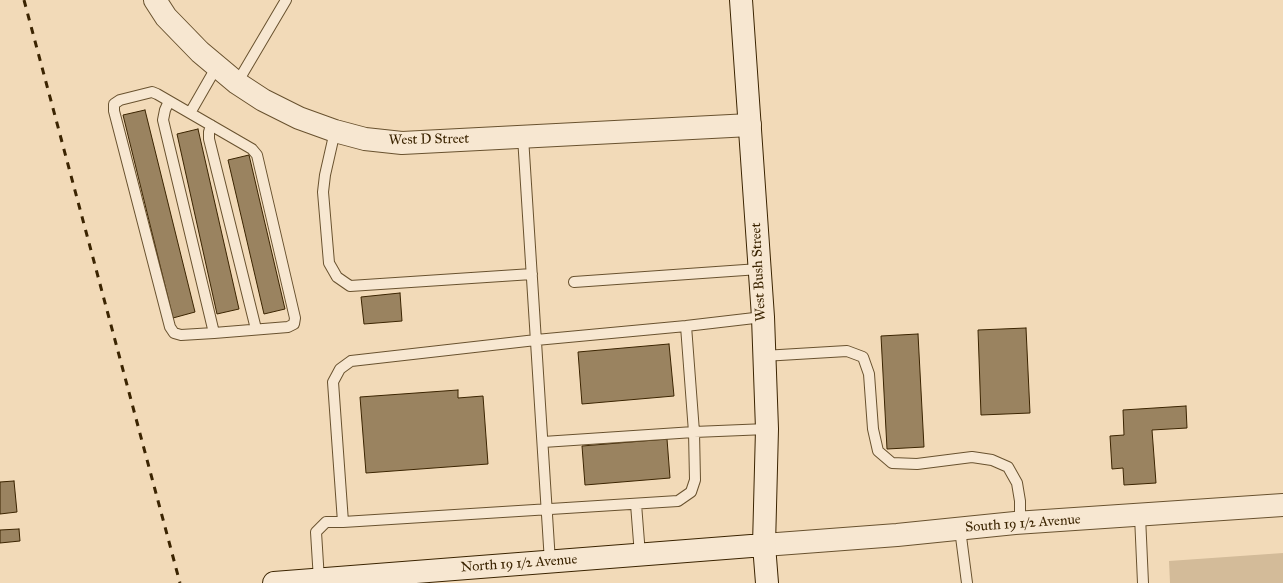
<!DOCTYPE html>
<html>
<head>
<meta charset="utf-8">
<style>
  body { margin:0 }
  canvas { display:block; background:#f2dab8 }
</style>
</head>
<body>
<canvas width="1283" height="583"></canvas>
<script>
const context = document.querySelector('canvas').getContext('2d');
context.lineJoin = 'round';
function paint(path, color) { context.fillStyle = color; context.fill(path, 'evenodd'); }
const shape = rows => new Path2D(rows.map(r => 'M' + r).join(''));
function trace(path, color, width, dash) { context.strokeStyle = color; context.lineWidth = width; context.lineCap = dash ? 'butt' : 'round'; context.setLineDash(dash || []); context.stroke(path); }
function label(font, color, halo, rows, align = 'center') {
  context.font = font + ' "IM FELL Great Primer",serif'; context.lineWidth = 4; context.setLineDash([]); context.textBaseline = 'middle'; context.strokeStyle = halo; context.fillStyle = color; for (const [text, x, y, turn = 0] of rows) {
    context.save(); context.translate(x, y); context.rotate((+turn || 0) * Math.PI / 180); context.textAlign = isNaN(turn) ? turn : align; if (halo) context.strokeText(text, 0, 0); context.fillText(text, 0, 0); context.restore();
  }
}
const green = shape([
  [1283,553,1283,583,1170,583,1169,561]
]);
const building = shape([
  [145,110,195,312,173,318,123,115,145,110],
  [198,129,239,309,217,314,177,134,198,129],
  [249,155,285,309,264,314,228,160,249,155],
  [400,293,402,321,364,324,361,297,400,293],
  [1026,328,1030,413,981,415,978,330,1026,328],
  [918,334,924,447,887,449,881,336,918,334],
  [669,344,674,396,582,404,578,352,669,344],
  [458,390,458,398,483,396,488,464,366,473,360,397,458,390],
  [1186,406,1187,428,1152,430,1156,483,1124,485,1123,468,1112,469,1110,436,1124,435,1123,410,1186,406],
  [667,439,670,478,585,485,582,446,667,439],
  [14,481,17,512,0,514,0,482,14,481],
  [19,529,20,541,0,543,0,530,19,529]
]);
const service = shape([
  [237,83,286,0],
  [169,101,165,110,163,120,214,333,288,327,294,324,295,318,257,155,252,149,157,94,152,92,120,100,114,104,114,111,170,327,174,333,181,335,214,333],
  [190,113,217,66],
  [211,125,209,132,209,139,256,329],
  [335,131,325,175,323,192,329,263,337,277,350,286,532,274],
  [523,137,550,562],
  [574,282,759,269],
  [763,317,686,326,536,340,351,361,340,369,333,382,343,522,678,501,691,492,695,480,694,432,767,429],
  [763,356,847,351,863,357,869,374,873,429,878,451,892,463,917,464,972,457,992,460,1008,467,1017,483,1020,501,1020,523],
  [543,442,694,432,686,326],
  [636,504,640,555],
  [1140,516,1143,583],
  [960,529,967,583],
  [319,580,316,532,326,522,343,522]
]);
const tertiary = shape([
  [155,0,166,17,200,52,237,83,263,100,299,118,335,131,365,139,402,143,750,125],
  [764,545,897,535,1015,523,1283,505]
]);
const secondary = shape([
  [741,0,763,317,767,429,764,545,767,583],
  [274,583,764,545]
]);
const rail = shape([
  [24,0,180,583]
]);
const streetNames = [
  ["West D Street",429,140,-1],
  ["West Bush Street",759,272,-93],
  ["South 19 1/2 Avenue",1023,524,-4],
  ["North 19 1/2 Avenue",519,564,-4]
];
paint(green, '#d3bb99');
paint(building, '#9a8360');
trace(building, '#3b2401', 1);
trace(service, '#69522f', 12);
trace(tertiary, '#69522f', 24);
trace(secondary, '#3b2401', 24);
trace(service, '#f7e7d1', 10);
trace(tertiary, '#f7e7d1', 22);
trace(secondary, '#f7e7d1', 22);
trace(rail, '#3b2401', 3, [7, 7]);
label('14px', '#3b2401', '#f7e7d1', streetNames);
</script>
</body>
</html>
